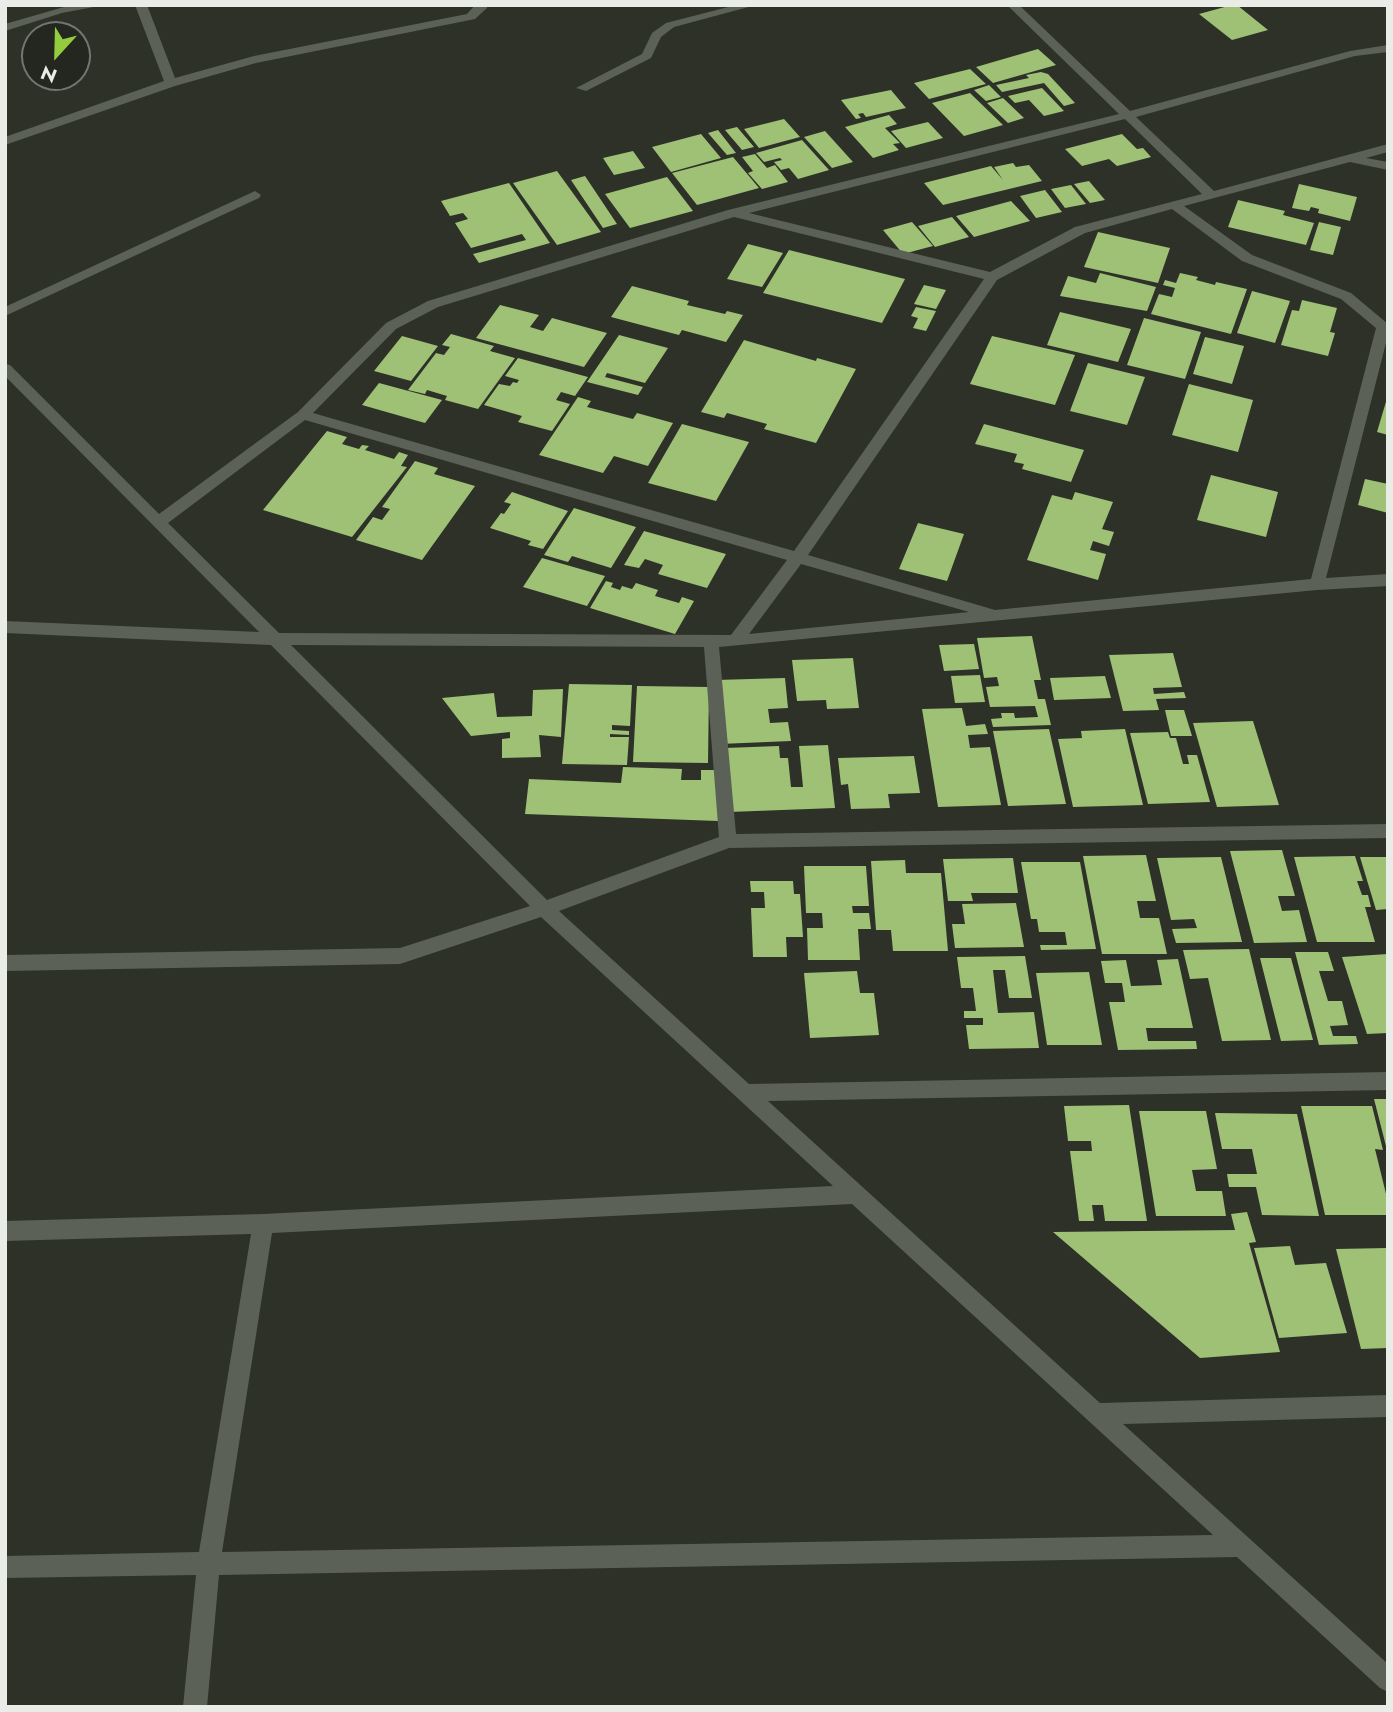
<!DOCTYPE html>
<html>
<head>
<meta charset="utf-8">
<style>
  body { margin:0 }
  #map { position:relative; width:1393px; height:1712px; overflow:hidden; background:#2d3128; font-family:Jost,sans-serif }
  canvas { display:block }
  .frame { position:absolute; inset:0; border:7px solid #e9ece7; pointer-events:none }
  .north { position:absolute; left:21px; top:21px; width:70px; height:70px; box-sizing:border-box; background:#23271f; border:2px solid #72766f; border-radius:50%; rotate:202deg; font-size:19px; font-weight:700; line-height:28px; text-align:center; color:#e9ece7 }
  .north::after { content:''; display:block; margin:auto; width:24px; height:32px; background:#93cd3e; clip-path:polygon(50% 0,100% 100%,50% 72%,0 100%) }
</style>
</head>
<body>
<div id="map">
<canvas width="1393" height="1712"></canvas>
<div class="frame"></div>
<div class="north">N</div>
</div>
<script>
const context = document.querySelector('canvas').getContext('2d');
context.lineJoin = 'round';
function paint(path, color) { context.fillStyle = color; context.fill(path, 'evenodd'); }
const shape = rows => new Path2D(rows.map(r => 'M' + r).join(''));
const building = shape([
  [1232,5,1237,5,1268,30,1232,40,1199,14],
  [1038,49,1056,65,993,83,976,67],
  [970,69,986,84,929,99,914,83],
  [1041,72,1048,74,1075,103,1064,106,1044,83,1002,92,996,85,1029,78,1026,75],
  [989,85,1001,97,986,101,974,90],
  [1042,88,1064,111,1044,116,1029,100,1015,103,1008,96],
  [891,90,906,108,866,117,863,113,858,114,861,118,856,119,841,100],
  [970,93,1003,125,964,136,932,103],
  [1003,98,1024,118,1008,123,987,103],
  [889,115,897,124,885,128,900,143,893,144,899,150,873,158,845,127],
  [784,119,800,137,759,148,744,129],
  [928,122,943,138,906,148,891,131],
  [737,127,754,147,742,150,725,130],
  [718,130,736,153,727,155,708,133],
  [825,131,853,162,832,168,804,137],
  [701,134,721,158,671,172,652,147],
  [1122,134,1137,149,1143,148,1151,157,1117,166,1109,159,1082,166,1065,149],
  [802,140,829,170,798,179,789,168,781,170,774,162,782,160,780,158,764,162,756,153],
  [633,151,645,168,614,175,603,158],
  [755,154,767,168,775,165,788,182,762,189,748,173,753,171,742,157],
  [733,157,759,188,697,205,672,173],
  [1013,163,1016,167,1029,165,1042,181,943,205,924,183,991,166,1003,180,994,167],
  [557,171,601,232,557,245,513,183],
  [585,176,617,224,603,228,571,180],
  [667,177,693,211,630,228,605,194],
  [1089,181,1105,200,1090,203,1074,184],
  [509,183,550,243,479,263,473,254,526,240,522,234,471,248,455,223,468,219,463,213,450,216,441,201],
  [1299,184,1357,197,1350,221,1318,213,1319,209,1311,207,1309,211,1292,208],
  [1071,185,1086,204,1065,208,1051,189],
  [1045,190,1062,212,1036,218,1020,196],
  [1238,200,1285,211,1283,215,1314,223,1306,245,1228,227],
  [1011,201,1030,221,974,237,956,216],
  [952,217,969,237,935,247,918,226],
  [912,222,933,246,903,254,883,230],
  [1319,222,1341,227,1333,255,1310,250],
  [1098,232,1170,248,1158,283,1084,267],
  [748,244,783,253,762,287,727,279],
  [789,250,905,279,882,323,763,293],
  [1100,273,1156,287,1147,311,1060,296,1068,276,1096,283],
  [1180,273,1198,277,1196,280,1215,285,1216,282,1247,289,1231,334,1151,314,1159,294,1172,297,1175,288,1163,285,1165,280,1176,283],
  [924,285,946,290,936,309,914,304],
  [632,286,689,301,687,305,725,314,727,311,743,315,726,342,682,330,679,335,611,317],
  [1252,291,1290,301,1275,343,1237,333],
  [1302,300,1337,308,1330,332,1335,333,1328,356,1281,345,1292,310,1299,311],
  [500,305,539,315,530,327,543,331,552,318,607,333,584,367,476,338],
  [916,307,936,311,926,331,913,328,918,318,911,316],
  [1060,312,1131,329,1118,362,1047,345],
  [1144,318,1201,332,1185,379,1127,365],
  [451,334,494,346,490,351,515,358,478,409,445,400,447,396,427,390,425,394,408,390,436,353,444,355,450,347,442,345],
  [619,335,668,348,645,383,607,373,605,377,643,387,638,395,587,382],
  [402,336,438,346,411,381,374,371],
  [992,336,1075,355,1055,405,970,384],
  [1205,337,1244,346,1232,384,1193,374],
  [744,340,816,361,817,358,856,369,816,443,764,429,767,424,727,413,724,418,701,412],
  [518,358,588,377,575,396,561,392,556,400,570,404,552,431,518,422,522,416,484,405,499,384,510,386,513,382,517,383,519,380,505,376],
  [1088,363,1145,377,1127,425,1070,411],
  [379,383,442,400,425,423,362,405],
  [1189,384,1253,400,1238,452,1172,435],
  [1388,395,1388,435,1377,432],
  [578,397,591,401,587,407,633,419,637,413,673,423,648,466,614,456,603,473,539,455],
  [682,424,749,442,716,501,648,483],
  [984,424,1084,450,1071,482,1022,469,1024,464,1014,462,1017,454,975,444],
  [327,431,347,437,342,444,359,449,362,445,369,446,365,450,394,459,399,452,408,455,401,466,407,467,352,537,263,510],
  [415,461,438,468,434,474,475,486,422,560,356,540,373,517,382,520,390,509,382,507],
  [1211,475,1278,492,1266,537,1197,520],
  [1365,479,1388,484,1388,513,1358,505],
  [512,492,568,511,543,549,528,545,531,541,490,528,501,513,504,514,511,504,504,502],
  [1075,492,1113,502,1102,529,1114,532,1109,546,1093,541,1090,550,1106,554,1098,580,1027,560,1052,495,1072,500],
  [574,508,636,527,611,568,572,556,568,562,544,555],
  [918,523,964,534,947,581,899,569],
  [644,531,726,554,707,588,658,574,663,565,645,559,639,568,624,565],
  [542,558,605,576,587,606,523,587],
  [606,581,613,583,611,587,620,590,622,586,632,589,636,583,658,590,655,596,679,603,682,597,694,601,675,634,590,608],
  [1032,636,1041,680,1034,680,1038,699,1045,699,1051,725,993,727,991,719,1002,718,1001,713,1014,713,1015,718,1038,717,1035,706,990,707,986,687,999,686,997,677,984,678,977,638],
  [974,644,979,669,944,671,939,645],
  [1173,653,1182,687,1153,688,1154,694,1184,692,1186,698,1156,699,1159,710,1123,711,1109,655],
  [853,658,859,708,827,709,826,700,797,701,792,660],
  [980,675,985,702,955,703,951,676],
  [1105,676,1111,698,1054,700,1050,678],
  [785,678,788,708,768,709,770,723,788,722,791,741,720,744,716,680],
  [569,684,632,685,630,726,612,725,612,730,629,731,629,735,610,734,610,737,629,737,627,765,562,764],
  [637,686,709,687,708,763,633,762],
  [563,689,561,737,539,735,541,757,502,758,502,739,510,738,510,732,471,736,442,698,494,693,497,717,532,716,533,690],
  [962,708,966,726,985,724,988,734,968,735,970,748,990,747,1001,805,938,807,922,709],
  [1165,710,1184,710,1192,736,1171,736],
  [1253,721,1279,805,1217,807,1193,723],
  [1049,729,1066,804,1008,806,993,731],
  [1125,729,1143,805,1073,807,1058,739,1082,738,1081,731],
  [1168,732,1170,738,1176,738,1183,764,1189,764,1187,755,1197,755,1210,802,1148,804,1130,733],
  [828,745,835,808,729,812,725,748,779,746,780,758,788,758,791,787,803,787,799,746],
  [914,756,920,793,888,794,890,808,851,809,848,784,841,785,838,758],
  [623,767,682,769,681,780,701,780,701,770,720,770,718,821,525,814,529,779,621,783],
  [1282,850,1295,896,1278,896,1282,911,1299,910,1307,942,1254,943,1230,851],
  [1146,855,1156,901,1137,901,1140,918,1159,918,1167,954,1102,954,1083,856],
  [1355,856,1363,881,1357,881,1362,895,1368,895,1371,907,1365,907,1375,942,1317,942,1294,857],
  [1221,857,1242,942,1176,943,1172,929,1197,928,1194,919,1171,920,1157,858],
  [1360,857,1388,857,1388,909,1376,910],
  [1013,858,1018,893,971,893,973,901,948,901,943,859],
  [905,860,906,873,941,873,948,951,893,951,891,930,876,930,871,861],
  [1021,862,1080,862,1096,949,1041,950,1040,945,1067,945,1065,932,1039,932,1037,919,1031,919],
  [804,866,866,866,869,906,852,906,853,913,869,913,871,929,858,929,860,960,808,960,807,928,823,928,822,913,806,913],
  [750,881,793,881,794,894,800,894,803,937,786,937,787,957,753,957,751,908,765,908,764,892,751,892],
  [1016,903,1024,947,955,948,952,924,965,924,962,904],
  [1249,949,1271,1040,1222,1041,1208,978,1190,979,1183,950],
  [1295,952,1328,952,1334,971,1319,971,1328,1001,1342,1001,1348,1025,1330,1026,1333,1036,1356,1036,1358,1044,1319,1045],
  [1388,954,1388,1033,1367,1034,1342,957],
  [1025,956,1032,998,1009,998,1005,970,993,970,998,1013,1034,1012,1039,1048,969,1049,966,1025,983,1025,983,1018,964,1018,964,1011,976,1011,973,988,961,988,957,957],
  [1260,958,1291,958,1313,1040,1281,1041],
  [1178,959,1193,1028,1146,1028,1148,1041,1196,1041,1197,1049,1118,1050,1109,1002,1125,1002,1122,983,1105,983,1101,961,1126,960,1131,986,1162,985,1157,960],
  [857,971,860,993,874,993,879,1035,810,1038,804,973],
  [1089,972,1102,1045,1047,1045,1036,973],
  [1374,1099,1388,1099,1388,1150,1387,1150],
  [1129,1105,1147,1221,1105,1221,1103,1205,1092,1205,1094,1221,1079,1221,1070,1151,1092,1151,1091,1141,1068,1141,1064,1106],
  [1301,1106,1372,1106,1383,1150,1375,1149,1388,1202,1388,1215,1325,1215],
  [1139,1111,1206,1111,1217,1169,1192,1170,1196,1191,1222,1191,1226,1216,1156,1216],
  [1215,1113,1297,1114,1319,1216,1262,1215,1256,1187,1229,1187,1227,1174,1257,1174,1252,1149,1222,1149],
  [1247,1212,1256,1242,1249,1243,1280,1352,1200,1358,1053,1232,1235,1230,1231,1214],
  [1290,1246,1295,1265,1326,1263,1347,1333,1279,1338,1254,1248],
  [1388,1248,1388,1348,1361,1349,1336,1249]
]);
const minor = shape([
  [71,5,104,5,62,13,5,31,5,24,71,5],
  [135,5,147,5,175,78,254,56,467,14,475,5,487,5,487,8,475,19,256,63,175,86,5,145,5,137,164,81,135,5],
  [736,5,756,5,674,27,661,37,651,58,586,91,576,88,642,54,652,33,666,23,736,5],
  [1007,5,1019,5,1130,111,1350,51,1388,45,1388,52,1355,56,1136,117,1214,191,1388,144,1388,152,1366,158,1388,162,1388,170,1350,162,1184,206,1252,255,1351,293,1388,324,1388,335,1326,578,1388,574,1388,586,1317,590,719,647,736,834,1388,824,1388,838,729,848,559,911,749,1084,1388,1072,1388,1090,768,1101,1100,1403,1388,1395,1388,1417,1123,1424,1388,1664,1388,1692,1380,1688,1237,1557,219,1575,207,1707,183,1707,196,1575,5,1578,5,1556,199,1552,251,1234,5,1241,5,1221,263,1214,833,1186,541,917,400,964,5,971,5,955,400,948,530,906,271,645,5,633,5,621,259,632,5,376,5,364,10,365,159,514,298,412,386,323,428,301,728,210,1119,114,1007,5],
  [1125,119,1202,194,1075,227,990,272,749,213,1125,119],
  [1172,209,1242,261,1341,299,1376,328,1311,579,995,610,808,555,997,280,1085,233,1172,209],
  [734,217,984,279,794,551,313,413,396,329,438,307,734,217],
  [305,420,787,560,731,635,279,633,168,523,305,420],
  [801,564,969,612,749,634,801,564],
  [291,645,704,647,719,837,547,900,291,645],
  [852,1204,1213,1535,222,1552,272,1233,852,1204],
  [255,191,261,195,259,198,5,316,5,307,255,191]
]);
paint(building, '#9ec176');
paint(minor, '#5c6157');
</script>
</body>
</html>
